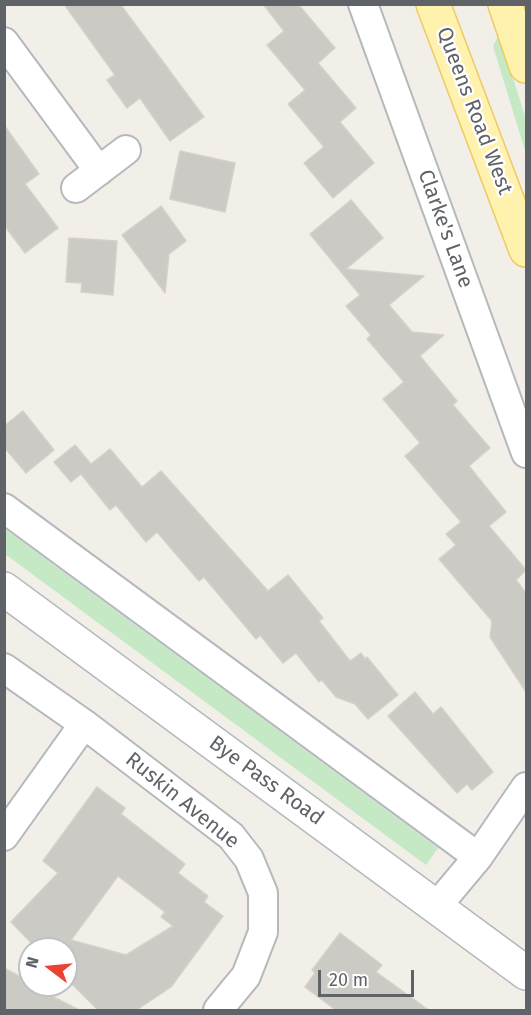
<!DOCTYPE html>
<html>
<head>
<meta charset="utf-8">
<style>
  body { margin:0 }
  #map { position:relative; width:531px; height:1015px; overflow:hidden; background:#f1efe8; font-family:"Fira Sans",sans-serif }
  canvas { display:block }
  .frame { position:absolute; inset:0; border:6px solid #5f6368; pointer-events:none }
  .north { position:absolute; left:18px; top:937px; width:60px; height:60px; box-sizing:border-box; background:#fff; border:2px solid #bfc1c3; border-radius:50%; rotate:286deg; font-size:16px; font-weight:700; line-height:24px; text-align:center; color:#5f6368 }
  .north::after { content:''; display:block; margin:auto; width:21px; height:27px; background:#ea4335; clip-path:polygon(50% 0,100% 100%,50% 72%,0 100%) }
  .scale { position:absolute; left:318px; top:970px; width:96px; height:27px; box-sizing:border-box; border:3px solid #5f6368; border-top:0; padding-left:8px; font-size:18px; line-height:21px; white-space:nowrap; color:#5f6368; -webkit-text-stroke:4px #fff; paint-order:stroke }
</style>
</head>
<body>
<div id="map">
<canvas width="531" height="1015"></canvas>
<div class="frame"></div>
<div class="north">N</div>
<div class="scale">20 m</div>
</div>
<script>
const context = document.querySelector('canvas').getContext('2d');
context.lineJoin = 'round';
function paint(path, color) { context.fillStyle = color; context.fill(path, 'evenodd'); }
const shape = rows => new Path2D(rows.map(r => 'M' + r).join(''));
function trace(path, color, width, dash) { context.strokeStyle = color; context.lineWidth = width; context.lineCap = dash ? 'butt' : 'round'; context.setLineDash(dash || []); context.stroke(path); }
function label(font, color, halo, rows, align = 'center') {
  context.font = font + ' "Fira Sans",sans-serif'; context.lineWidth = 4.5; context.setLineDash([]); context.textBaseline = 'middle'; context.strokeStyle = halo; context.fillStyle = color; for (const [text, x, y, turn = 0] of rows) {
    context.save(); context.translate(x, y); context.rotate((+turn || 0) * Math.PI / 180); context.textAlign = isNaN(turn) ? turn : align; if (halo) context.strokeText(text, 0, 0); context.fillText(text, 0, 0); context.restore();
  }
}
const green = shape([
  [499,35,526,119,526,154,493,46],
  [5,529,438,848,426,865,5,554]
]);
const building = shape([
  [64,4,120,4,204,117,170,141,140,98,127,108,107,80,115,75,64,4],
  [263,4,298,4,335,48,318,63,356,108,340,122,374,163,333,198,304,163,324,147,288,104,305,90,267,45,284,31,263,4],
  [4,125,39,174,25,184,58,228,25,253,4,225,4,125],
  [180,151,235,163,225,212,170,199,180,151],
  [351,200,383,238,346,269,424,276,389,305,412,332,444,335,420,356,457,401,453,405,490,448,469,466,506,512,489,526,526,570,516,580,526,593,526,692,490,637,492,621,439,559,456,545,446,534,461,522,405,456,420,443,383,399,404,382,367,339,371,335,346,306,360,295,310,234,351,200],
  [161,206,186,241,169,254,165,293,122,235,161,206],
  [69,238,117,241,113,295,81,292,82,283,66,282,69,238],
  [23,411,54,450,26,473,4,447,4,426,23,411],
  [75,445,91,464,110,449,142,487,161,471,268,591,288,575,323,618,319,621,350,661,361,653,365,659,367,657,398,695,368,719,355,704,336,697,322,680,319,682,296,653,283,663,260,635,256,639,204,577,199,581,157,532,146,542,116,505,110,510,81,474,71,482,54,462,75,445],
  [415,692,433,714,441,707,493,772,472,790,467,784,457,793,388,716,415,692],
  [97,787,125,808,121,814,185,864,178,873,208,896,204,902,223,916,171,987,135,1011,99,1011,66,978,66,949,37,949,11,922,58,873,43,861,97,787],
  [118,876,165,912,161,917,173,926,126,955,71,940,118,876],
  [340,933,382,965,376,972,430,1011,337,1011,305,987,315,973,312,970,340,933],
  [4,968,30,982,30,985,81,1011,4,1011,4,968]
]);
const minor = shape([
  [363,4,526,453],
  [4,42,99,171],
  [76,188,126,150],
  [4,508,478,857],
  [4,668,84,724,231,836,249,859,263,893,263,932,246,976,218,1010],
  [4,836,84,724],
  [437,906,478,857,526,787]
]);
const secondary = shape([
  [4,589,526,973]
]);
const primary = shape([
  [433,4,526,250],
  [505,4,526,66]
]);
const streetNames = [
  ["Queens Road West",474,111,69],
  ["Clarke's Lane",445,229,70],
  ["Bye Pass Road",266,781,36],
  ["Ruskin Avenue",182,801,39]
];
paint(green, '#c5e8c5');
paint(building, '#cccac5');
trace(building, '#d6d1c6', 1.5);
trace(minor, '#b5b8bc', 32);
trace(secondary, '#b6babf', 36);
trace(primary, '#f2c960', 36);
trace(minor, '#fff', 28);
trace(secondary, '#fff', 33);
trace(primary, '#fff2af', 33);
label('21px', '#5f6368', '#fff', streetNames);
</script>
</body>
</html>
